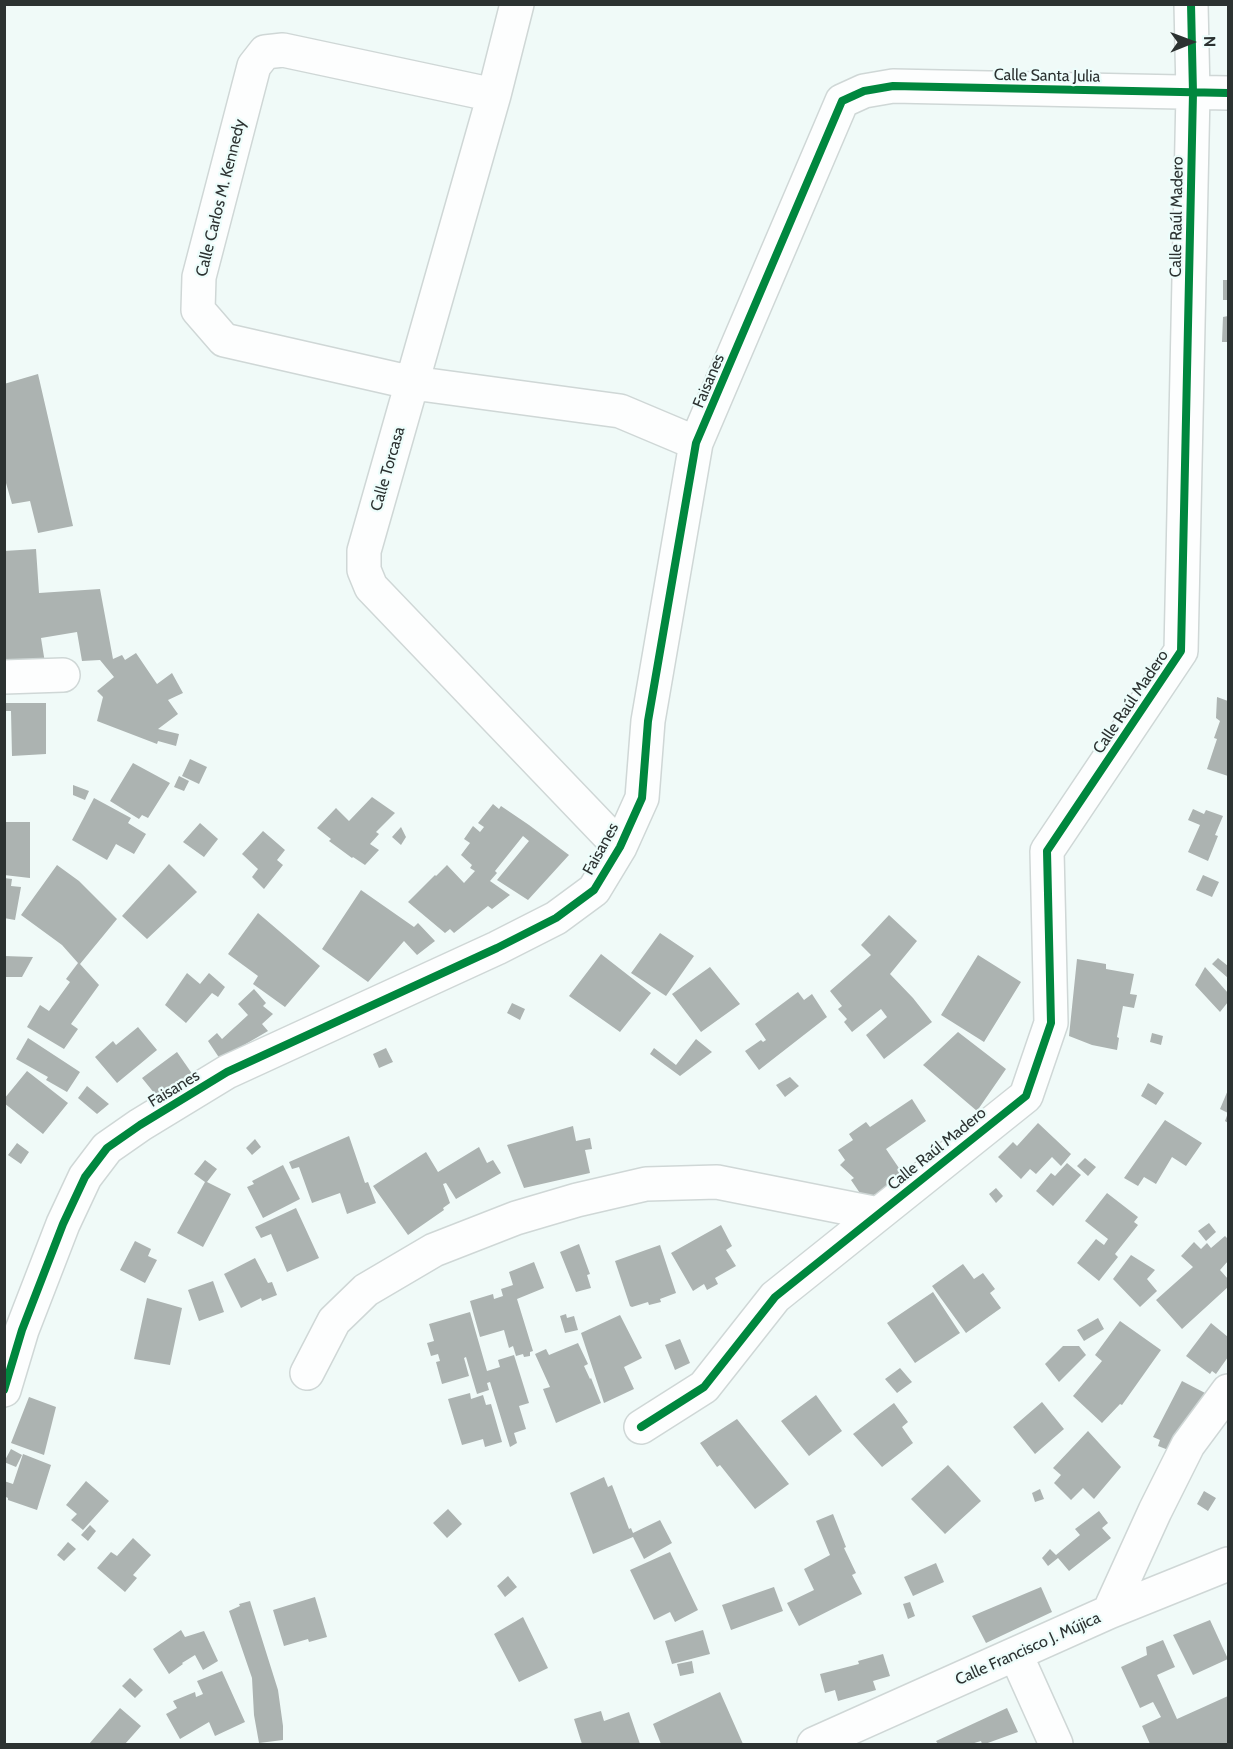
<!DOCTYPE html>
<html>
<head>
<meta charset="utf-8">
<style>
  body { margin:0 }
  #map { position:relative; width:1233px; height:1749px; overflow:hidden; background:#f0faf8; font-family:Cabin,sans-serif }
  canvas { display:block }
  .frame { position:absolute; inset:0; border:6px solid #2c3231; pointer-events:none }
  .north { position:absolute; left:1161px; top:12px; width:60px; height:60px; -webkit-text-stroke:4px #edfdfb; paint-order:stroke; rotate:89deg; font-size:16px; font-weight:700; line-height:24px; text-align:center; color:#2c3231 }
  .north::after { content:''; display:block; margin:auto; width:21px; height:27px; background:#2c3231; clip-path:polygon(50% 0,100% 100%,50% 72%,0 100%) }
</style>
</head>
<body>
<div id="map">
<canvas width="1233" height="1749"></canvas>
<div class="frame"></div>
<div class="north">N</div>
</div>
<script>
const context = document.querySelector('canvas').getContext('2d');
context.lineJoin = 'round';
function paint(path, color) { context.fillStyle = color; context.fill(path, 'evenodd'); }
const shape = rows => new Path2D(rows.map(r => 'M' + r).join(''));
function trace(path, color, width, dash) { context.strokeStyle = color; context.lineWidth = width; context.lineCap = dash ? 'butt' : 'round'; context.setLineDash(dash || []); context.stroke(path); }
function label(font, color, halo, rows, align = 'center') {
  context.font = font + ' Cabin,sans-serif'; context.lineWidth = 4.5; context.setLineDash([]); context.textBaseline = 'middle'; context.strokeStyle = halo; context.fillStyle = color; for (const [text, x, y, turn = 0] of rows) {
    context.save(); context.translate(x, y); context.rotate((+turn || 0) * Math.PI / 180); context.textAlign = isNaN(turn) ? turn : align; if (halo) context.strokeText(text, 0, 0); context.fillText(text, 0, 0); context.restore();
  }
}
const building = shape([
  [1223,280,1228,280,1228,300,1223,300],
  [1228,316,1228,342,1222,342,1223,317],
  [38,374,73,526,38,533,30,501,12,504,4,476,4,384],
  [36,549,39,593,100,589,113,659,122,655,125,660,136,653,157,684,172,673,183,693,168,700,178,714,158,729,179,734,176,746,158,741,157,744,97,721,103,697,97,691,114,677,100,660,82,661,77,632,41,638,45,663,4,663,4,551],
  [1217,697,1228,701,1228,776,1207,769,1217,739,1214,738,1220,721,1216,718],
  [4,703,46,703,46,754,12,756,11,711,4,711],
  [190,759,207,767,199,784,182,776],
  [133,763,170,783,148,818,142,815,139,819,110,801],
  [179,776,189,781,184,791,174,787],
  [73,785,89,791,85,800,73,795],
  [372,797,395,813,376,832,379,834,370,844,379,850,365,865,353,857,352,858,329,841,331,839,317,828,336,808,349,821],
  [94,798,131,818,128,823,146,834,134,854,116,844,107,860,72,840],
  [493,804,499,809,501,806,529,825,569,855,528,900,497,880,529,841,523,836,495,871,497,873,490,881,510,895,492,909,488,906,454,933,450,929,445,933,408,902,435,875,436,876,447,865,464,883,475,871,470,868,472,865,461,855,470,843,464,839,473,826,480,832,484,827,478,823],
  [1193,809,1204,814,1206,810,1223,816,1215,835,1218,836,1208,861,1188,852,1200,825,1188,820],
  [4,822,30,822,30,878,4,875],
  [200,823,218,839,204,857,183,842],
  [401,827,406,837,401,845,392,837],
  [263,831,285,850,277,860,283,865,264,889,252,877,258,869,242,854],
  [169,864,197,892,147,939,122,916],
  [57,865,79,881,117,919,80,964,99,985,71,1024,78,1029,64,1049,27,1027,40,1005,49,1011,70,982,66,979,78,963,62,945,21,915],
  [1203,875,1219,882,1212,897,1196,890],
  [4,878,12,879,11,886,21,887,15,920,4,918],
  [361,890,414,927,418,923,435,941,417,955,404,941,368,982,322,949],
  [258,913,320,966,285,1007,253,984,258,976,228,954],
  [889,915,917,941,890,974,913,998,932,1022,884,1059,866,1035,887,1017,881,1009,852,1032,844,1022,847,1019,838,1009,842,1006,830,991,871,955,861,945],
  [660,933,694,956,666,996,631,973],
  [601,954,651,993,620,1032,569,996],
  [978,955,1021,982,984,1042,941,1015],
  [4,956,33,957,22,977,4,977],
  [1218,958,1228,966,1228,978,1212,964],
  [1077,959,1106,964,1106,969,1134,974,1130,994,1137,995,1134,1008,1123,1006,1117,1037,1119,1038,1117,1050,1092,1045,1069,1036],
  [710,967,740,1004,701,1032,672,994],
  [1205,967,1228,993,1228,1002,1220,1012,1195,985],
  [187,973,200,984,209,973,225,987,218,997,212,993,186,1023,165,1005],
  [254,989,266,1003,263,1006,273,1014,262,1024,268,1031,220,1059,208,1041,217,1033,222,1039,248,1015,238,1004],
  [798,992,804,1000,812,994,827,1017,759,1070,745,1051,761,1040,763,1042,766,1040,755,1024],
  [512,1003,525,1009,520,1020,507,1013],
  [138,1027,157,1050,117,1083,95,1057,113,1041,116,1045],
  [958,1032,1006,1069,977,1111,923,1065],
  [1152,1033,1163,1036,1161,1045,1150,1042],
  [28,1038,80,1072,67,1092,46,1080,48,1077,16,1059],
  [696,1039,712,1052,680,1076,650,1054,654,1048,676,1065],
  [386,1048,393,1062,379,1068,373,1054],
  [177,1052,193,1075,159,1099,142,1078],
  [27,1071,68,1103,43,1134,4,1103,4,1099],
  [790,1077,799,1086,785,1097,776,1085],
  [1148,1083,1164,1093,1156,1105,1141,1096],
  [87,1086,109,1104,97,1114,78,1098],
  [1228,1090,1228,1123,1225,1121,1228,1113,1220,1109],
  [912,1099,926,1121,886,1149,905,1177,888,1189,864,1199,851,1180,854,1178,840,1165,845,1160,838,1150,853,1140,849,1134,866,1122,870,1127],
  [1165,1120,1202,1143,1186,1166,1172,1157,1156,1184,1144,1177,1138,1186,1124,1178],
  [1038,1123,1071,1154,1061,1166,1052,1157,1036,1174,1030,1169,1021,1179,998,1157,1013,1142,1017,1146],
  [573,1126,576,1141,590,1138,592,1149,585,1150,590,1173,524,1188,507,1145],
  [349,1136,365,1183,368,1182,376,1203,347,1214,340,1193,312,1203,299,1167,292,1169,289,1162],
  [255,1139,261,1147,252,1155,246,1148],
  [17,1143,29,1152,21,1164,8,1155],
  [479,1147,487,1163,493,1160,501,1173,456,1199,446,1183,443,1184,450,1203,443,1208,444,1210,408,1235,373,1186,426,1152,438,1172],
  [1085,1158,1096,1167,1088,1176,1077,1166],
  [205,1160,217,1169,207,1182,231,1194,203,1247,177,1233,205,1182,194,1174],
  [1067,1163,1081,1175,1053,1206,1036,1191,1051,1173,1055,1176],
  [283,1165,300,1199,263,1218,247,1187,254,1184,252,1181],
  [996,1188,1003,1196,996,1203,989,1194],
  [1107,1193,1138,1217,1134,1222,1138,1225,1115,1254,1118,1257,1099,1281,1077,1263,1096,1239,1104,1245,1108,1239,1085,1221],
  [296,1208,319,1258,287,1272,271,1234,261,1238,255,1227],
  [1209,1223,1216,1232,1206,1241,1198,1231],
  [721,1225,732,1246,726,1250,736,1266,715,1278,718,1284,707,1290,704,1284,693,1291,671,1253],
  [1225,1236,1228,1239,1228,1261,1220,1270,1228,1279,1228,1287,1182,1329,1156,1300,1193,1267,1181,1256,1194,1242,1201,1249,1207,1243,1211,1248],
  [135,1241,151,1249,148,1256,157,1260,145,1283,120,1270],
  [579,1244,590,1274,587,1275,591,1288,576,1292,560,1252],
  [660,1245,676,1293,660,1299,661,1302,649,1305,648,1302,632,1307,630,1306,615,1261],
  [1131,1255,1155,1270,1147,1279,1157,1291,1140,1307,1113,1279],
  [255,1258,268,1283,272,1282,277,1295,262,1301,261,1298,241,1308,224,1274],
  [534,1262,544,1288,517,1299,533,1351,530,1352,530,1356,524,1357,523,1354,516,1356,513,1346,509,1348,504,1330,480,1337,470,1301,493,1294,494,1299,503,1296,501,1289,513,1285,509,1272],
  [963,1264,974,1279,983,1273,995,1289,990,1293,1001,1308,966,1333,932,1286],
  [213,1281,224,1312,199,1321,188,1290],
  [933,1292,960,1333,915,1363,887,1323],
  [147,1298,182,1308,170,1365,134,1359],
  [470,1312,487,1371,500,1367,498,1360,514,1355,529,1403,519,1406,526,1429,514,1433,517,1443,510,1447,490,1382,487,1383,489,1390,477,1394,466,1357,464,1358,469,1376,442,1384,436,1362,440,1361,438,1354,431,1356,427,1343,434,1341,429,1324],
  [566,1314,567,1318,574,1316,578,1330,565,1333,560,1316],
  [620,1315,642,1358,624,1367,634,1389,604,1403,581,1333],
  [1098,1318,1104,1329,1084,1341,1077,1330],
  [1120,1321,1161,1350,1122,1405,1120,1404,1102,1423,1073,1396,1102,1361,1095,1355],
  [1211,1323,1228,1337,1228,1357,1216,1374,1212,1371,1210,1374,1186,1356],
  [680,1339,690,1363,675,1370,665,1345],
  [578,1343,588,1364,584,1366,590,1379,591,1378,601,1403,556,1423,543,1389,550,1387,535,1354,546,1349,549,1355],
  [1063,1346,1079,1346,1086,1355,1059,1382,1045,1364],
  [900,1368,912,1382,897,1393,885,1379],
  [1182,1381,1207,1394,1171,1451,1158,1446,1160,1440,1153,1437],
  [470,1393,471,1399,483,1395,486,1405,491,1404,502,1442,485,1447,483,1439,462,1445,448,1399],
  [816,1395,842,1431,809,1456,781,1421],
  [29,1397,56,1407,44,1455,11,1443],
  [1042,1402,1064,1429,1035,1454,1013,1427],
  [894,1403,908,1422,902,1427,913,1443,882,1467,853,1434],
  [737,1419,789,1484,755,1509,720,1465,717,1467,700,1443],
  [1088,1431,1121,1467,1094,1499,1083,1488,1071,1500,1054,1483,1061,1475,1053,1468],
  [11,1449,22,1455,16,1467,4,1462],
  [23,1454,51,1465,37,1510,8,1500,8,1498,4,1496,4,1481,13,1484],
  [948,1465,981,1501,945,1534,911,1499],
  [604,1477,608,1487,612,1485,629,1529,631,1528,633,1533,660,1520,672,1543,644,1559,633,1537,593,1554,570,1493],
  [86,1481,109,1501,83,1530,71,1520,77,1514,66,1505],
  [1040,1489,1044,1499,1035,1502,1032,1493],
  [1204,1491,1216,1498,1208,1511,1197,1504],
  [448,1509,462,1524,447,1538,433,1523],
  [1099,1511,1108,1523,1102,1528,1111,1538,1069,1571,1058,1558,1048,1566,1042,1558,1050,1549,1056,1555,1080,1535,1075,1529],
  [833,1514,846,1547,844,1548,856,1573,852,1575,862,1594,799,1626,787,1603,814,1590,804,1569,830,1555,816,1521],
  [90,1525,96,1531,88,1541,81,1535],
  [133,1538,151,1555,133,1575,137,1578,125,1592,97,1568,111,1552,117,1556],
  [68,1542,76,1549,64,1561,57,1555],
  [670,1552,698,1610,675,1622,670,1612,654,1620,630,1570],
  [936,1563,944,1582,913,1596,904,1577],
  [508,1576,517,1587,505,1597,497,1586],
  [774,1587,783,1611,731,1630,722,1605],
  [1041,1587,1052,1612,986,1643,972,1616],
  [315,1597,327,1637,309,1642,308,1639,284,1646,273,1610],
  [250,1601,278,1690,283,1726,283,1740,259,1743,254,1715,252,1678,229,1611,240,1606,239,1604],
  [910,1602,915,1616,908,1619,903,1604],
  [523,1617,548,1668,519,1682,494,1634],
  [1210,1620,1228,1659,1193,1675,1173,1635],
  [181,1630,185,1637,204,1631,218,1661,203,1670,195,1655,182,1663,183,1664,169,1674,153,1649],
  [703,1630,710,1654,672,1664,665,1641],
  [1163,1640,1175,1667,1157,1675,1177,1719,1228,1696,1228,1744,1150,1744,1142,1726,1161,1717,1153,1702,1140,1708,1121,1667,1147,1655,1146,1647],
  [883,1654,890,1676,873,1681,876,1690,838,1701,835,1690,825,1693,820,1674,859,1664,858,1661],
  [692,1661,694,1673,680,1676,677,1664],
  [222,1671,245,1722,215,1736,209,1722,180,1739,166,1714,177,1708,173,1701,195,1692,196,1697,203,1694,197,1681],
  [130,1678,143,1690,135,1698,122,1686],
  [720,1692,743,1744,661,1744,653,1724],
  [120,1708,141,1726,125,1744,89,1744],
  [1007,1708,1018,1732,985,1744,982,1744,981,1741,971,1744,938,1744,936,1741],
  [601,1711,604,1721,629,1712,640,1744,582,1744,574,1719]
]);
const minor = shape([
  [517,4,494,95,364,551,364,570,371,587,620,847],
  [494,95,283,50,265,52,254,66,199,277,198,310,224,340,413,383,620,411,696,443],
  [4,677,63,675],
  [307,1373,334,1321,366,1290,434,1250,516,1218,577,1200,646,1184,717,1182,878,1214],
  [4,1390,22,1330,63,1224,85,1177,107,1148,140,1125,227,1072,497,948,556,918,594,890,620,847,642,798,648,721,696,443,842,101,864,91,893,86,1228,93],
  [641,1427,704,1387,775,1297,1026,1096,1051,1023,1047,851,1181,651,1193,93,1191,4],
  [1109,1612,1155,1511,1188,1445,1228,1391],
  [1016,1655,1056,1744],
  [814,1744,1109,1612,1228,1564]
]);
const cycleway = shape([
  [4,1390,22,1330,63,1224,85,1177,107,1148,140,1125,227,1072,497,948,556,918,594,890,620,847,642,798,648,721,696,443,842,101,864,91,893,86,1228,93],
  [641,1427,704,1387,775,1297,1026,1096,1051,1023,1047,851,1181,651,1193,93,1191,4]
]);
const streetNames = [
  ["Calle Santa Julia",1047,76,1],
  ["Calle Carlos M. Kennedy",221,198,-76],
  ["Calle Raúl Madero",1177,217,-89],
  ["Faisanes",709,381,-67],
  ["Calle Torcasa",388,469,-74],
  ["Calle Raúl Madero",1131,702,-56],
  ["Faisanes",601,849,-61],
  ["Faisanes",174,1089,-31],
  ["Calle Raúl Madero",937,1149,-39],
  ["Calle Francisco J. Mújica",1028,1649,-24]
];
paint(building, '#acb3b1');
trace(minor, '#cfd7d6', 36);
trace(minor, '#fdfefe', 33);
trace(cycleway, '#00873e', 8);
label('16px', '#2c3231', '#edfdfb', streetNames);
</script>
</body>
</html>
